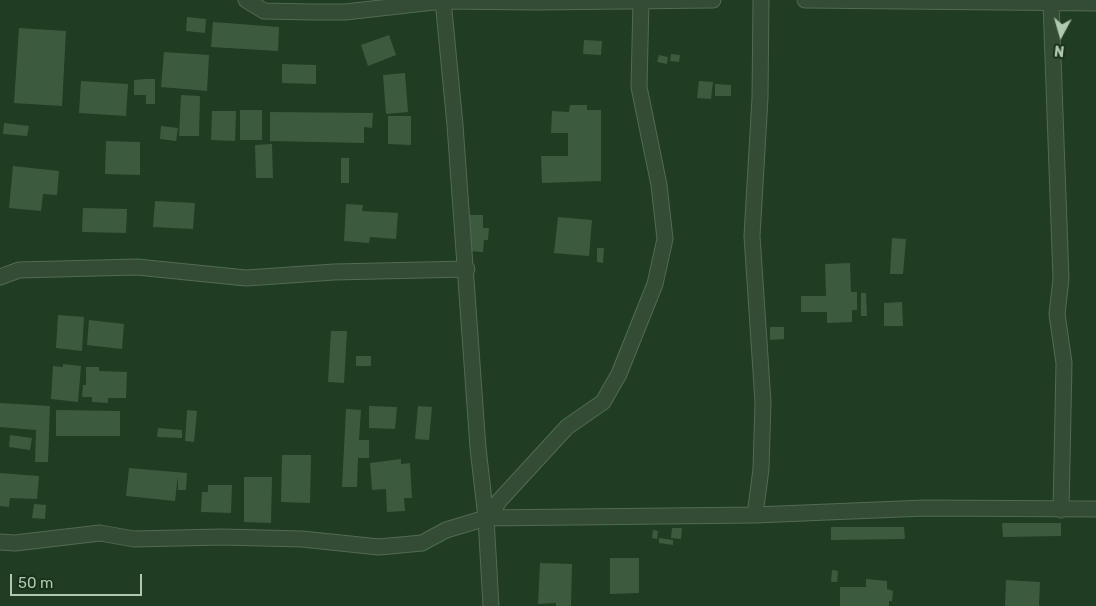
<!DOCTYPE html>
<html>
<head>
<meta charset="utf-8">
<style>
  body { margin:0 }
  #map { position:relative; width:1096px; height:606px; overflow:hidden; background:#203c22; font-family:Rubik,sans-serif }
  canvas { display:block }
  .north { position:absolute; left:1036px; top:10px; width:50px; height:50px; -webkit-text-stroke:4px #19311b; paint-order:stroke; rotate:186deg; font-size:14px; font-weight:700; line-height:20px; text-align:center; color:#afc8b1 }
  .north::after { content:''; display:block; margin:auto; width:18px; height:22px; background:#afc8b1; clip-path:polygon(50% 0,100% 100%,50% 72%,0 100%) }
  .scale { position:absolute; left:10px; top:574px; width:132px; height:22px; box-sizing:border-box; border:2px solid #afc8b1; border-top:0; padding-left:6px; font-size:15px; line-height:18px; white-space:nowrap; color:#afc8b1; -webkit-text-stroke:4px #19311b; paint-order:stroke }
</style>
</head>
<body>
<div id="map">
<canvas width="1096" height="606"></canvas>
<div class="north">N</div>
<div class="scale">50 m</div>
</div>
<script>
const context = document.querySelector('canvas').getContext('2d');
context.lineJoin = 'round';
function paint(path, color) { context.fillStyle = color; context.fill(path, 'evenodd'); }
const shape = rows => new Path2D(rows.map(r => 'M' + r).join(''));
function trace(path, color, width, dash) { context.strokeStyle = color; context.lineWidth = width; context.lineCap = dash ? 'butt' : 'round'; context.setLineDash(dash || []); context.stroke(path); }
const building = shape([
  [187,17,206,19,205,33,186,31],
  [213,22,279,27,278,51,211,47],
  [19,28,66,31,62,106,14,103],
  [389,35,396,55,368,66,361,45],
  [584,40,602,41,601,55,583,54],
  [164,52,209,55,207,91,161,87],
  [671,54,680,55,679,62,670,61],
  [659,55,668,57,667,64,657,62],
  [282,64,316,65,316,84,282,83],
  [405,73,408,112,386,114,383,75],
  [146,79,155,79,155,104,146,104,146,95,134,95,134,80],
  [81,81,128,84,126,116,79,113],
  [699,81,713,82,711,99,697,98],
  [715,84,731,85,731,96,715,96],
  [181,95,200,96,199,136,179,136],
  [570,105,587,105,587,110,601,110,601,181,542,183,541,156,568,156,568,133,551,133,552,111,569,112],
  [240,110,262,110,262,140,240,140],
  [212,111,236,111,235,141,211,140],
  [270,112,373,113,372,128,364,127,364,143,270,141],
  [388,116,411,116,411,145,388,144],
  [4,123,29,126,27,136,3,134],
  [161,126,178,128,176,141,160,139],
  [106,141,140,142,140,175,105,174],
  [272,144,273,178,256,178,255,145],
  [341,158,349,158,349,183,341,183],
  [13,166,59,171,57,195,43,194,41,211,9,208],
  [155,201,195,203,193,229,153,227],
  [346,204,363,205,362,211,398,213,396,239,370,237,369,243,344,241],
  [83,208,127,209,126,233,82,232],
  [468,215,483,215,483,228,489,228,488,240,484,240,483,252,468,251],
  [558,217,592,220,589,256,554,253],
  [892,238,906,239,903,274,890,274],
  [597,248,604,248,603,263,597,262],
  [850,263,851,292,857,292,857,310,852,310,852,322,827,323,827,312,801,312,801,296,826,296,825,264],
  [861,293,866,293,867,316,861,316],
  [902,302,903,326,884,326,884,303],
  [58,315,84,317,82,351,56,348],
  [89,320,124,324,122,349,87,345],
  [770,327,784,327,784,339,770,340],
  [331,331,347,331,344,383,328,382],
  [356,356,371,356,371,366,356,366],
  [63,364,81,366,78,402,51,399,53,366,63,367],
  [86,367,99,367,99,371,127,372,126,398,108,398,108,403,92,402,92,397,82,397,83,385,86,385],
  [0,403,50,406,48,462,35,462,36,430,0,427],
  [369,406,397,407,395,429,369,428],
  [418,406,432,407,429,440,415,439],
  [346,409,361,410,359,440,369,440,369,458,358,458,357,487,342,487],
  [56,410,120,411,120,436,56,436],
  [187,410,197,411,194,442,185,441],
  [158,428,182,430,182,438,157,437],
  [10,435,32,438,30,450,9,447],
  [282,455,311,455,310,503,281,502],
  [401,459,401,464,410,463,412,498,404,498,405,511,387,512,386,489,372,490,370,463],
  [129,468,187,473,186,490,178,490,178,476,175,501,126,496],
  [0,473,39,476,37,499,10,498,9,507,0,506],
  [244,477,272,477,271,523,244,522],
  [208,485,232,485,231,513,201,512,202,492,208,492],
  [34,504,46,505,45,519,32,518],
  [1002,523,1061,523,1061,536,1003,537],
  [831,527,904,527,905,539,831,540],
  [672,528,682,528,681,539,671,538],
  [653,530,658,531,657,539,652,538],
  [659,538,673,540,673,545,659,543],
  [610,558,639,558,639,593,610,594],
  [540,563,572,564,571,606,556,606,556,603,538,604],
  [832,570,838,571,837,582,831,582],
  [866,579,887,581,887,589,893,591,892,601,889,601,889,606,840,606,840,587,866,587],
  [1006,580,1040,582,1039,606,1005,606]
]);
const minor = shape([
  [246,0,264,11,312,12,345,12,443,1,538,2,713,0],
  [443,0,455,125,478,448,486,518,491,606],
  [805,0,1096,3],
  [1051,3,1061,279,1057,314,1064,363,1061,510],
  [0,277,19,270,137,267,246,278,334,272,467,269],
  [755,515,761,469,763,402,752,236,760,98,761,0],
  [489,518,499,501,567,427,603,402,619,374,655,284,665,239,659,185,639,87,641,1],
  [0,542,15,543,100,533,134,539,222,537,302,539,379,547,422,543,446,530,486,518,755,515,925,508,1096,509]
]);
paint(building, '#3c5b3e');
trace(minor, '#526a54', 17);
trace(minor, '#344c36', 15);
</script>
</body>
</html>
